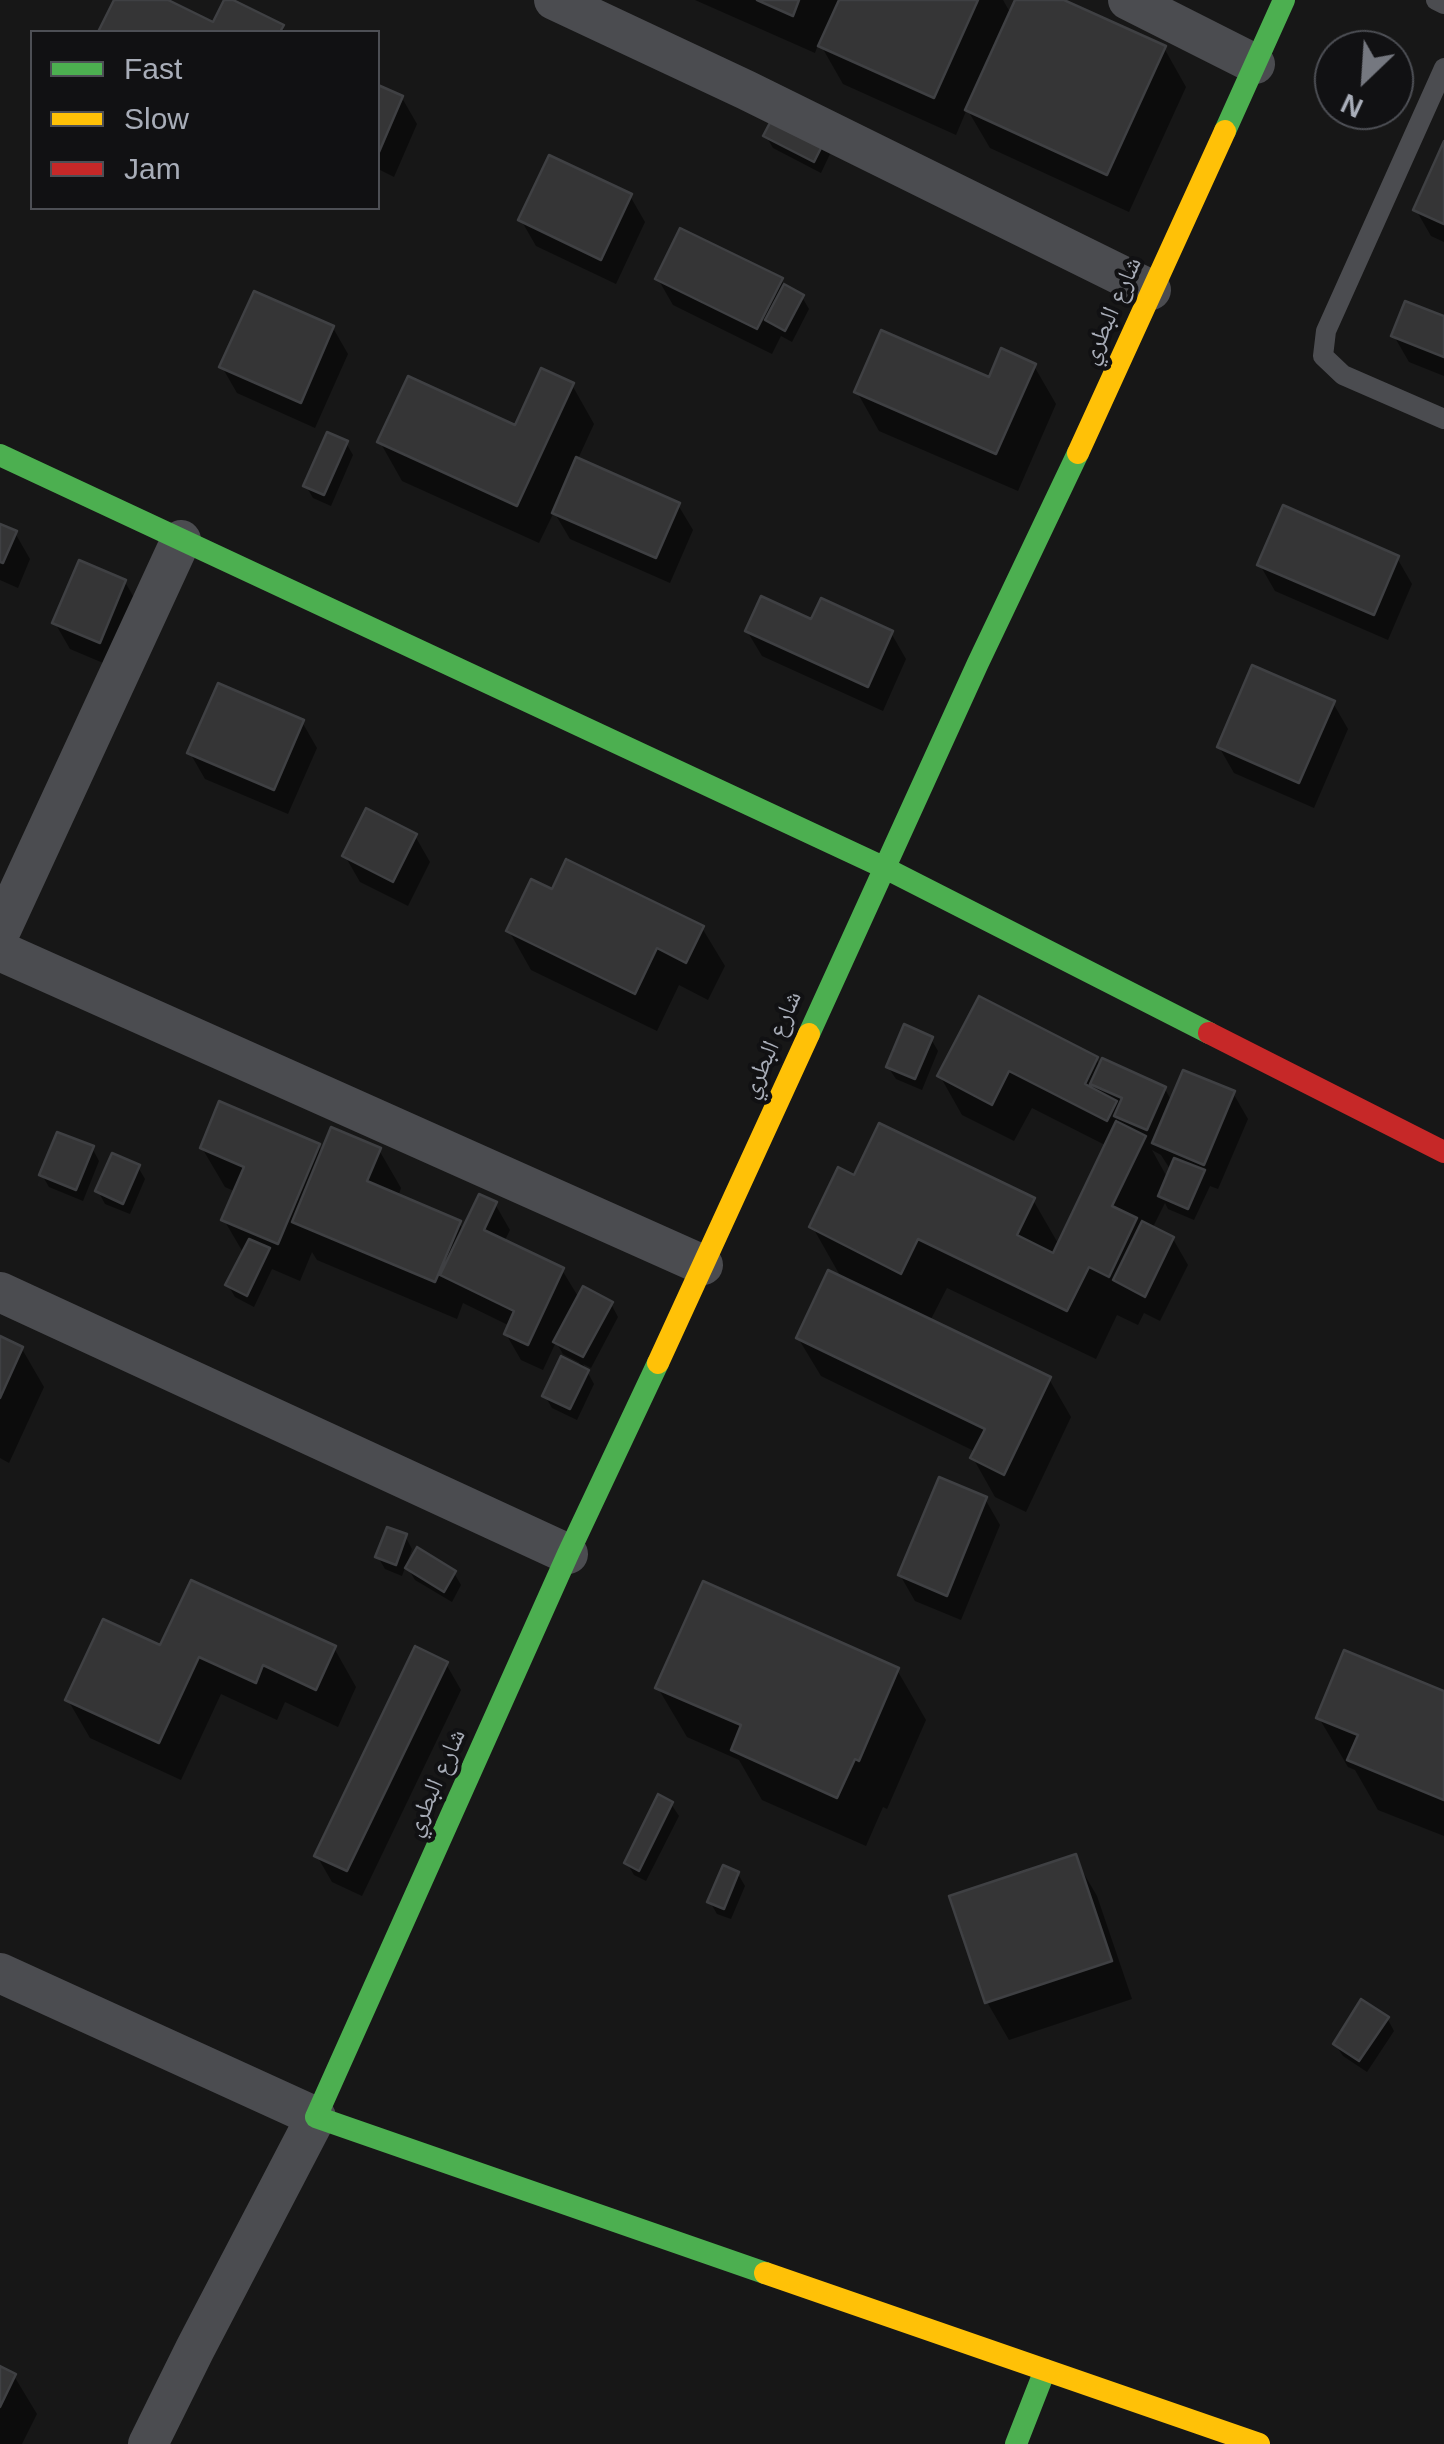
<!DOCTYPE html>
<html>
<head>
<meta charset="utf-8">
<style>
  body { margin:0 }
  #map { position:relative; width:1444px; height:2444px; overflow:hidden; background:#171717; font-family:Arial,sans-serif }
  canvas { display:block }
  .legend { position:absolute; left:30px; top:30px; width:350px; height:180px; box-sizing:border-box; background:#111113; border:2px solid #4d4f55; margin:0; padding:12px 18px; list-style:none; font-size:30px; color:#a8adb8 }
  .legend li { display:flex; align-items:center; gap:20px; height:50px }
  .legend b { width:50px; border:2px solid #4d4f55 }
  .north { position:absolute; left:1314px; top:30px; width:100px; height:100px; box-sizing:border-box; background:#111113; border:2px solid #4d4f55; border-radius:50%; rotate:205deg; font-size:28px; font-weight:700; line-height:40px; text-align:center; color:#a8adb8 }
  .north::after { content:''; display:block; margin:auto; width:35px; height:45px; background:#757880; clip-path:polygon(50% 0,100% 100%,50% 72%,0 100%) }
</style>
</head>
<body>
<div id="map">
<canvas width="1444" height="2444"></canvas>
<ul class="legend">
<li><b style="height:12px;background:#4caf50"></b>Fast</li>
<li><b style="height:12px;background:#ffc107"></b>Slow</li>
<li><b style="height:12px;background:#c62828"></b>Jam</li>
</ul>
<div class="north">N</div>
</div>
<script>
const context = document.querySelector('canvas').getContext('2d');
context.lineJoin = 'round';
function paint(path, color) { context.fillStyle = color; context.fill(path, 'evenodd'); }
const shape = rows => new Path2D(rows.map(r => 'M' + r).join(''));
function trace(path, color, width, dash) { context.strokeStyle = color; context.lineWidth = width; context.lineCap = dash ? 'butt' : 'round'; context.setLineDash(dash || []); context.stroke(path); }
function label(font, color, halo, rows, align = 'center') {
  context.font = font + ' Arial,"Noto Naskh Arabic",sans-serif'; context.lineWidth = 8; context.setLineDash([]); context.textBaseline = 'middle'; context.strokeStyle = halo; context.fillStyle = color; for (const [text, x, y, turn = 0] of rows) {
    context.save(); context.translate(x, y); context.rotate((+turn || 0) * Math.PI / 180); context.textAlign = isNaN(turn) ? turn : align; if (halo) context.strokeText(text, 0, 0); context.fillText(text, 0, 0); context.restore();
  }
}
const shadow = shape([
  [116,0,162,0,214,25,227,0,282,27,285,32,100,32],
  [695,0,1003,0,1011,14,1018,0,1058,0,1164,48,1186,87,1129,212,990,148,967,109,956,135,843,84,819,42,815,53],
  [378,87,402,98,417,124,394,177,378,169],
  [766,136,823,142,830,154,821,173,773,148],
  [1444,147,1444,242,1431,236,1416,210],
  [630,196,645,222,616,284,536,246,521,220],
  [658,279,781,280,786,288,802,297,809,309,792,342,781,336,772,354,673,305],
  [1444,319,1444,376,1409,362,1394,336],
  [333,328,348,354,315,428,237,393,222,367],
  [1034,366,1056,404,1018,491,879,431,857,392,990,381],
  [572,385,594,424,577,461,678,505,693,530,670,583,570,539,554,512,539,543,402,481,380,442,516,429],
  [346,443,353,455,331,506,313,498,306,486],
  [0,527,15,533,30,559,18,588,0,580],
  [1397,558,1412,584,1388,640,1275,591,1260,565],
  [125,582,140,608,115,668,70,649,55,623],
  [812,622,891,633,906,659,883,711,762,656,747,631],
  [1333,703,1348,729,1314,808,1234,773,1219,747],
  [302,722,317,748,288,814,205,779,190,753],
  [415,836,430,862,408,906,360,882,345,856],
  [553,892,702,928,725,966,708,1000,679,985,657,1031,531,970,509,931],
  [931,1039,938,1051,922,1090,896,1079,888,1067],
  [1096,1059,1101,1067,1165,1089,1172,1102,1233,1093,1248,1119,1218,1189,1210,1186,1194,1220,1168,1209,1165,1203,1152,1229,1173,1239,1188,1265,1160,1321,1144,1313,1138,1325,1117,1315,1096,1359,947,1288,930,1321,1049,1379,1071,1417,1026,1512,995,1497,973,1458,976,1452,821,1376,798,1338,842,1279,812,1226,855,1178,1033,1200,1059,1245,1107,1146,1032,1108,1014,1141,962,1115,940,1076],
  [1152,1150,1161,1155,1170,1169,1168,1179],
  [319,1146,323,1154,379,1150,401,1188,398,1197,459,1223,464,1231,495,1204,510,1230,504,1242,562,1270,579,1298,611,1304,618,1317,591,1368,583,1364,594,1384,577,1420,552,1408,545,1396,580,1363,563,1354,556,1342,543,1370,521,1360,506,1334,510,1326,463,1303,457,1319,317,1260,312,1252,300,1281,272,1269,254,1307,235,1297,228,1285,244,1254,224,1220,236,1192,225,1187,202,1148],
  [92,1148,99,1161,83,1201,49,1187,42,1175],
  [138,1167,145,1179,130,1214,105,1204,98,1191],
  [0,1339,22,1349,44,1387,9,1463,0,1458],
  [985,1499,1000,1525,961,1620,915,1601,900,1575],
  [405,1536,412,1549,407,1563,454,1573,461,1585,452,1602,415,1580,406,1565,402,1576,385,1569,378,1557],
  [161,1648,334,1648,356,1687,338,1727,285,1702,277,1720,221,1694,181,1780,90,1738,68,1700],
  [446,1664,461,1690,362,1896,332,1882,317,1856],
  [897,1670,926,1720,887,1809,883,1807,866,1846,762,1800,739,1760,687,1737,658,1688],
  [1444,1693,1444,1836,1378,1810,1355,1770,1348,1767,1319,1718],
  [671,1804,679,1816,646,1881,634,1875,627,1863],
  [1074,1857,1097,1896,1132,1999,1009,2040,987,2002],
  [738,1874,745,1886,731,1919,717,1914,710,1902],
  [1387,2018,1394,2031,1367,2072,1343,2056,1335,2044],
  [0,2369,14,2376,37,2414,22,2444,0,2444]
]);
const building = shape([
  [114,0,168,0,213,22,224,0,233,0,284,25,280,32,98,32,114,0],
  [757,0,799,0,793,16,757,0],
  [839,0,978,0,934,98,818,46,839,0],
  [1015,0,1064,0,1166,46,1107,175,965,110,1015,0],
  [378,85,403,96,379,152,378,151,378,85],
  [774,115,825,140,814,162,763,136,774,115],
  [1444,141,1444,224,1413,210,1444,141],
  [549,155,632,194,601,260,518,220,549,155],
  [680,228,783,278,757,329,655,279,680,228],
  [784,284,804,295,785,331,765,320,784,284],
  [254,291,334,326,301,403,219,367,254,291],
  [1405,301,1444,316,1444,357,1391,336,1405,301],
  [881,330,989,377,1001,348,1036,364,996,454,854,392,881,330],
  [541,368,574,383,517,506,377,442,408,376,515,425,541,368],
  [327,432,348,441,324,495,303,486,327,432],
  [576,457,680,503,656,558,552,513,576,457],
  [1283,505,1399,556,1374,615,1257,565,1283,505],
  [0,524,17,531,3,563,0,562,0,524],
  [79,560,126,580,100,643,52,623,79,560],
  [761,596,811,619,821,598,893,631,868,687,745,631,761,596],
  [1252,665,1335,701,1299,783,1217,747,1252,665],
  [218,683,304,720,274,790,187,753,218,683],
  [366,808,417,834,393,882,342,856,366,808],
  [566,859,704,926,686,963,657,948,635,994,506,931,531,879,552,889,566,859],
  [979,996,1098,1057,1085,1084,1117,1101,1107,1121,1009,1071,992,1105,937,1076,979,996],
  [904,1024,933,1037,915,1079,886,1067,904,1024],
  [1102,1058,1166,1087,1147,1130,1114,1116,1122,1098,1090,1084,1102,1058],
  [1183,1070,1235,1091,1204,1165,1152,1143,1183,1070],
  [219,1101,320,1144,278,1244,221,1220,244,1167,200,1148,219,1101],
  [1116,1121,1146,1136,1112,1206,1137,1218,1109,1277,1089,1267,1067,1311,918,1239,901,1274,809,1227,838,1167,854,1175,879,1123,1035,1198,1017,1235,1053,1253,1116,1121],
  [331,1127,381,1148,367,1181,461,1221,435,1282,292,1222,331,1127],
  [57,1132,94,1146,76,1190,39,1175,57,1132],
  [112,1153,140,1165,123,1204,95,1191,112,1153],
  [1174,1158,1205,1170,1188,1209,1158,1196,1174,1158],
  [479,1194,497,1202,484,1230,564,1268,528,1345,504,1334,514,1311,440,1275,479,1194],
  [1142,1221,1174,1237,1145,1297,1113,1280,1142,1221],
  [249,1239,270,1248,247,1296,225,1285,249,1239],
  [828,1270,1051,1377,1004,1475,970,1458,985,1429,796,1338,828,1270],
  [583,1286,613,1302,583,1357,553,1342,583,1286],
  [0,1336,23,1347,0,1398,0,1336],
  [561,1356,589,1370,570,1409,542,1396,561,1356],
  [939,1477,987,1497,947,1596,898,1575,939,1477],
  [387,1527,407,1534,396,1565,375,1557,387,1527],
  [417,1547,456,1571,444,1592,405,1568,417,1547],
  [191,1580,336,1646,316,1690,263,1665,256,1683,199,1657,159,1743,65,1700,103,1619,160,1645,191,1580],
  [703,1581,899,1668,859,1761,855,1759,837,1798,731,1750,741,1725,655,1688,703,1581],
  [415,1646,448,1662,347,1871,314,1856,415,1646],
  [1344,1650,1444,1691,1444,1800,1347,1760,1358,1735,1316,1718,1344,1650],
  [658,1794,673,1802,639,1871,624,1863,658,1794],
  [1076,1854,1112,1961,985,2003,949,1896,1076,1854],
  [723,1865,739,1872,724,1909,707,1902,723,1865],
  [1361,1999,1389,2017,1359,2061,1333,2044,1361,1999],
  [0,2366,16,2374,0,2407,0,2366]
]);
const lane = shape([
  [1436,0,1444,4],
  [1444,68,1326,331,1323,356,1343,375,1444,419]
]);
const street = shape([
  [554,0,746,90,1151,290],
  [1128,0,1255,64],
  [0,932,181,540],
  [0,951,703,1265],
  [0,1292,568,1554],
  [0,1973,316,2117,195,2349,148,2444]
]);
const fast = shape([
  [1225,131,1284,0],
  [0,455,883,867,1209,1033],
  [809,1034,978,663,1078,453],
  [658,1363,568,1554,316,2117,765,2273],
  [1016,2444,1045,2370]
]);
const slow = shape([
  [1078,453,1225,131],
  [658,1363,809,1034],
  [765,2273,1259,2444]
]);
const jam = shape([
  [1209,1033,1444,1152]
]);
const streetNames = [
  ["شارع البطري",1112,311,-66],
  ["شارع البطري",772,1045,-66],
  ["شارع البطري",436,1783,-66]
];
paint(shadow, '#0007');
paint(building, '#353536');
trace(building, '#3f4043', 2.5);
trace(lane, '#4b4c50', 20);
trace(street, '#4b4c50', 40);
trace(fast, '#4caf50', 22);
trace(slow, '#ffc107', 22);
trace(jam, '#c62828', 22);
label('25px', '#a8adb8', '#111113', streetNames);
</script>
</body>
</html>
